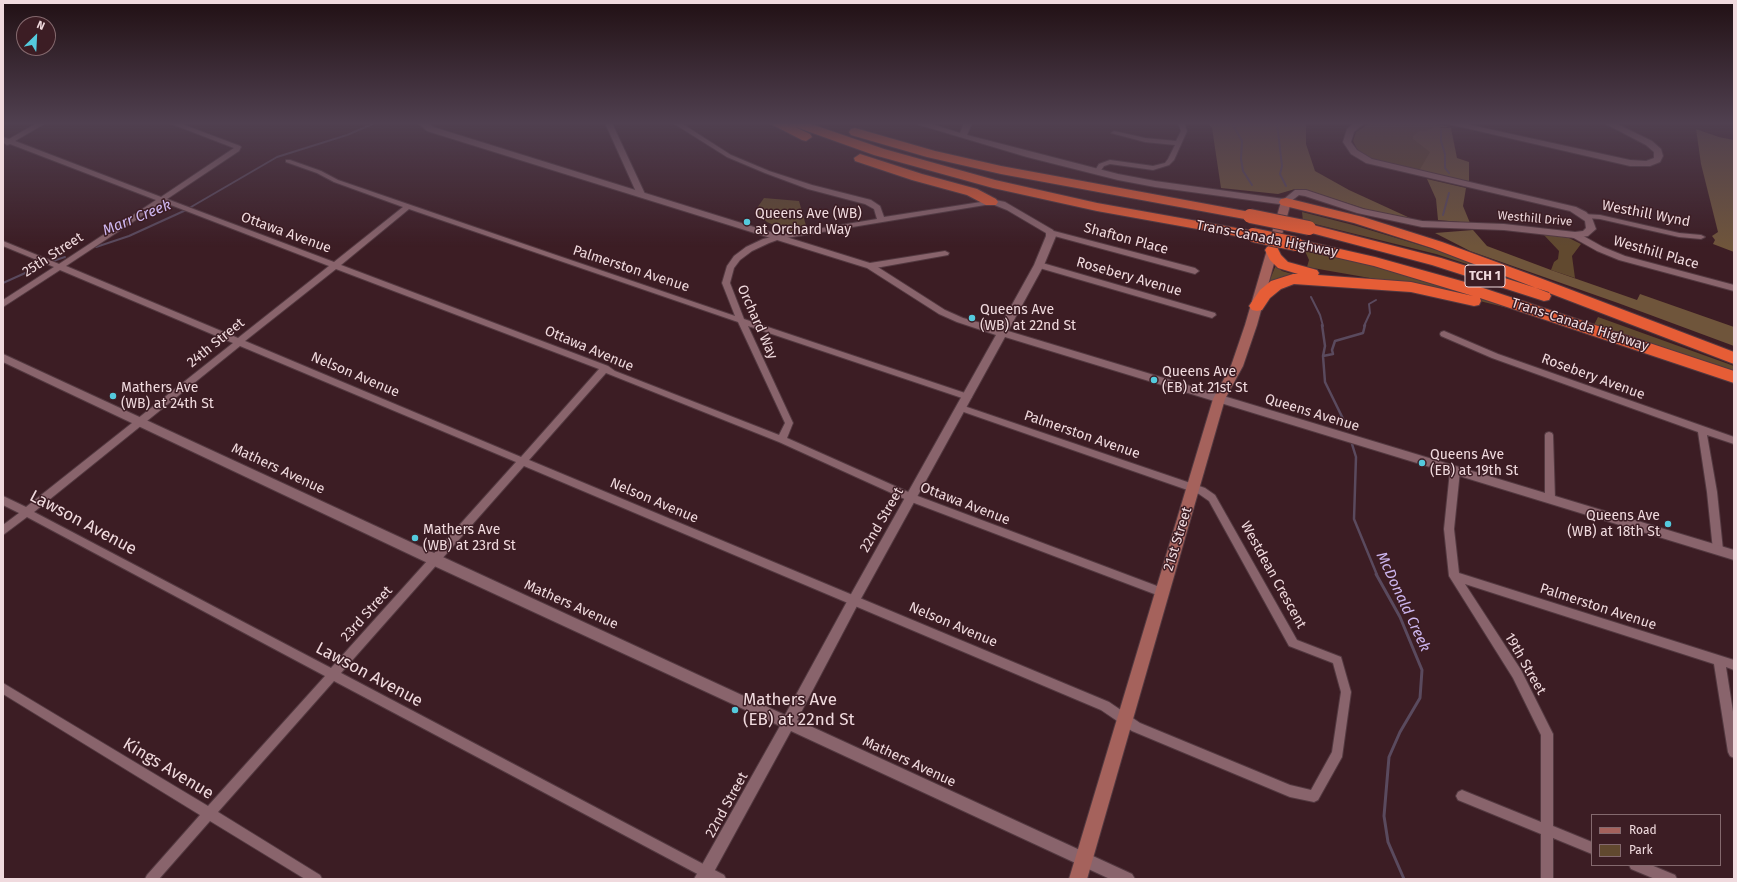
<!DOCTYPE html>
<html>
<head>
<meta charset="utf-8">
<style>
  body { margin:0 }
  #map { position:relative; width:1737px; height:882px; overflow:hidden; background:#3c1d24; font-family:"Fira Sans",sans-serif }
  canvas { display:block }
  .frame { position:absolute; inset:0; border:4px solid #f0dade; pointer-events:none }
  .legend { position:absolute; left:1591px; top:814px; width:130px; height:52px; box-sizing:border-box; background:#3c1d24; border:1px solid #84696e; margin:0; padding:5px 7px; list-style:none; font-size:12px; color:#f0dade }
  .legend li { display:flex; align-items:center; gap:8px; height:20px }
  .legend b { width:20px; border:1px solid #84696e }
  .north { position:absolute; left:16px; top:16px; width:40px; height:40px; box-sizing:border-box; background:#3c1d24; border:1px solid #84696e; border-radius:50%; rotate:24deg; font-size:11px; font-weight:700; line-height:16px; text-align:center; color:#f0dade }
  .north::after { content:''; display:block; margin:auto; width:14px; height:18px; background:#54cadd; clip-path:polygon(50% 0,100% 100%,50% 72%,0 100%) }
</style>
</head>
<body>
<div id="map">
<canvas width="1737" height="882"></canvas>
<div class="frame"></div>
<ul class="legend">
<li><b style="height:5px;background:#a5625c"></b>Road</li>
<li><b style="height:11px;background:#61492f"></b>Park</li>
</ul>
<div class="north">N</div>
</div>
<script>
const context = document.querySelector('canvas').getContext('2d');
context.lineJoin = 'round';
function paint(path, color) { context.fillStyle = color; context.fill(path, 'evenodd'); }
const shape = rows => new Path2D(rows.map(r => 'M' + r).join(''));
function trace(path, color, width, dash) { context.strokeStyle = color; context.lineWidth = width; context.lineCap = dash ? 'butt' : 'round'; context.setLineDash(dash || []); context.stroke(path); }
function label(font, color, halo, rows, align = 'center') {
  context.font = font + ' "Fira Sans",sans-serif'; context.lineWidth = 3; context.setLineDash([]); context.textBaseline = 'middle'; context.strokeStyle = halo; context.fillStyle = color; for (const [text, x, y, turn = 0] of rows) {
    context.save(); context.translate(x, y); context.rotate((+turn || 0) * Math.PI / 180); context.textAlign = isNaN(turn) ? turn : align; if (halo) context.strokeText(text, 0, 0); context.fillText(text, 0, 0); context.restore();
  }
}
const green = shape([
  [1370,123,1432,123,1451,127,1440,127,1469,183,1370,159,1358,151,1353,141,1356,132],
  [764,198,799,201,807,229,788,232,767,222,755,211],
  [1302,212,1353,225,1453,255,1534,286,1436,254,1303,221],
  [1543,234,1569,238,1581,244,1572,256,1575,278,1551,270,1554,262,1558,259,1559,251],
  [1305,251,1383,268,1508,304,1508,308,1427,288,1307,267,1309,260],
  [1276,265,1282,271,1299,276,1268,284],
  [1598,317,1734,366,1734,372,1594,325]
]);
const forest = shape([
  [1207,123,1306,123,1306,144,1315,171,1349,190,1410,218,1384,215,1310,191,1295,189,1278,194,1221,188,1212,128],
  [1435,127,1451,128,1457,158,1469,162,1469,183,1419,171,1430,152,1413,139,1413,136,1419,131,1426,131],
  [1696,129,1719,137,1734,140,1734,252,1713,244,1715,240,1712,236,1718,232,1701,164],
  [1427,179,1466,188,1463,206,1470,223,1438,220,1436,199],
  [1473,230,1487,246,1551,270,1637,300,1640,294,1734,327,1734,346,1618,303,1470,251,1435,233]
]);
const streamFar2 = shape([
  [1232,123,1242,141,1241,159,1243,171,1252,185],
  [1277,123,1282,166,1280,174,1286,186],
  [1441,130,1441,141,1445,154,1445,168,1449,173],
  [191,207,277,157,347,135,375,123],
  [1443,215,1449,193],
  [96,247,129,236,186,210],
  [53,261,65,257],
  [3,283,43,265],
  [1311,297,1320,315,1323,326],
  [1364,326,1370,313,1369,304,1376,300]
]);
const streamFar1 = shape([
  [1322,325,1325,346,1323,356,1325,382,1348,429],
  [1323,356,1333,354,1332,350,1335,341,1363,333,1365,325],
  [1352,444,1356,457,1354,519,1377,575]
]);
const stream = shape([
  [1376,574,1400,617,1422,670,1420,698,1400,732,1389,757,1384,816,1388,842,1404,879]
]);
const minor = shape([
  [37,123,46,123,15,141,161,197,234,148,169,123,179,123,240,146,241,147,239,151,167,199,334,262,403,207,334,182,317,173,286,162,286,160,290,160,321,171,338,180,553,254,735,316,722,283,727,266,734,256,746,247,763,239,780,235,877,219,874,209,865,204,808,189,765,173,727,157,673,123,681,123,731,155,769,171,812,185,871,200,880,206,884,217,994,200,994,204,991,204,780,239,769,243,752,251,740,260,734,268,730,283,744,319,971,395,972,397,968,400,965,399,748,326,793,423,787,438,915,495,1165,589,1166,592,1165,595,1161,596,1157,595,909,501,779,442,606,373,529,460,1109,702,1140,723,1290,785,1311,790,1332,752,1341,692,1333,663,1289,646,1209,501,1199,494,958,410,957,408,958,406,964,406,1205,488,1215,495,1297,640,1341,657,1351,692,1342,757,1318,800,1314,802,1290,797,1132,731,1101,710,524,466,341,673,724,875,726,879,707,879,334,681,218,812,320,875,322,879,305,879,210,821,159,879,145,879,147,875,200,815,3,694,3,683,208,806,325,676,27,517,3,535,3,525,19,513,3,505,3,496,26,507,233,343,60,270,3,307,3,300,54,267,3,246,3,241,59,264,156,200,10,144,7,145,4,143,3,137,9,139,37,123],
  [163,202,329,266,238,338,66,266,163,202],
  [409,209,738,322,785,423,779,435,615,371,608,366,341,265,409,209],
  [336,269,599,369,521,457,245,341,336,269],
  [240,346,516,462,331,668,34,512,240,346],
  [605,123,612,123,645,194,644,196,638,196,637,194,605,123],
  [1178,123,1184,123,1187,131,1174,160,1169,165,1153,170,1110,164,1104,166,1099,173,1095,173,1094,172,1099,164,1110,160,1153,166,1165,163,1168,159,1175,145,1145,142,1111,133,1114,131,1145,138,1176,141,1181,131,1178,123],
  [1583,214,1600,215,1679,233,1701,235,1705,237,1701,239,1679,237,1600,219,1586,218,1583,218,1583,214],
  [1047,230,1050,230,1195,268,1199,271,1195,274,1047,234,1047,230],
  [1572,233,1578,233,1603,247,1625,256,1734,285,1734,291,1619,260,1597,251,1572,237,1572,233],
  [945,251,949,253,948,255,870,269,866,266,870,263,945,251],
  [1039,262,1215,313,1216,315,1212,318,1036,267,1035,265,1039,262],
  [1444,331,1498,354,1734,437,1734,444,1707,435,1717,492,1723,550,1721,553,1718,554,1715,553,1713,550,1707,492,1698,432,1492,358,1441,336,1440,334,1441,332,1444,331],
  [1549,432,1552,433,1553,435,1555,499,1553,502,1550,503,1547,502,1545,499,1545,435,1546,433,1549,432],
  [1455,467,1458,468,1460,471,1454,529,1459,573,1734,660,1734,670,1726,667,1734,718,1734,758,1730,756,1728,752,1714,664,1465,584,1521,670,1553,734,1553,826,1592,842,1592,854,1553,838,1553,879,1541,879,1541,834,1458,800,1456,796,1458,792,1462,790,1541,822,1541,735,1513,678,1449,576,1444,529,1450,471,1452,468,1455,467],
  [1629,865,1651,865,1675,875,1677,879,1655,879,1631,869,1629,865]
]);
const tertiary = shape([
  [418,123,428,123,433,127,873,264,945,310,963,318,999,328,1034,265,1046,236,1046,233,1007,210,987,202,991,199,1005,202,1053,230,1056,236,1044,265,1008,331,1734,550,1734,560,1005,337,858,604,797,720,1132,874,1135,879,1110,879,791,731,710,879,694,879,780,726,430,564,3,362,3,354,785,715,850,596,996,335,957,322,939,314,867,268,427,131,418,123],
  [913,123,928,123,960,133,964,123,972,123,967,135,1118,174,1155,181,1284,199,1295,190,1306,190,1363,209,1422,221,1504,224,1575,232,1583,231,1586,228,1585,221,1570,211,1366,163,1351,154,1343,142,1347,129,1354,123,1364,123,1354,132,1351,142,1357,150,1372,159,1576,207,1586,212,1592,218,1596,229,1588,236,1575,238,1504,230,1422,227,1357,213,1305,196,1299,195,1286,205,1155,187,1118,180,1027,157,913,123],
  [1444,123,1461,123,1630,160,1646,161,1654,158,1654,152,1646,145,1604,123,1615,123,1652,141,1661,149,1663,156,1660,162,1650,166,1630,166,1444,123]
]);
const secondary = shape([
  [1286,199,1291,202,1257,325,1243,366,1225,399,1087,879,1069,879,1213,399,1231,366,1245,325,1281,202,1286,199]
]);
const motorway = shape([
  [769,123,786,123,790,125,789,123,808,123,884,149,995,180,1097,203,1253,231,1258,232,1260,235,1258,238,1253,239,1097,211,993,188,874,155,793,126,810,134,812,137,806,141,802,140,769,123],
  [855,128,935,151,1001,166,1250,212,1255,213,1257,216,1255,219,1250,220,1001,174,927,157,851,135,849,132,851,129,855,128],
  [860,154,922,174,977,189,996,199,998,202,996,205,986,205,967,195,912,180,855,161,854,158,860,154],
  [1286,198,1363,217,1442,242,1540,278,1734,352,1734,364,1432,248,1354,223,1281,205,1279,202,1281,199,1286,198],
  [1309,224,1441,258,1549,292,1551,296,1549,300,1544,301,1432,265,1304,231,1302,228,1304,225,1309,224],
  [1296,239,1375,257,1465,282,1734,371,1734,383,1480,298,1481,301,1479,305,1474,306,1411,292,1294,284,1281,289,1270,298,1262,310,1257,311,1252,310,1249,306,1260,290,1271,281,1293,274,1298,274,1278,268,1270,260,1265,250,1267,247,1272,245,1277,247,1281,255,1288,262,1317,270,1319,273,1318,275,1411,282,1473,296,1374,266,1291,247,1289,244,1291,241,1296,239]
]);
const motorwayBridge = shape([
  [1250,216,1309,228],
  [1253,235,1296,244]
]);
const markers = [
  [747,222,4,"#54cadd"],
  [972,318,4,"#54cadd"],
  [1154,380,4,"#54cadd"],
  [113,396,4,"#54cadd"],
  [1422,463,4,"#54cadd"],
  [1668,524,4,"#54cadd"],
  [415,538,4,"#54cadd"],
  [735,710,4,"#54cadd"]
];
const farStreetnames = [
  ["Westhill Drive",1535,219,5]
];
const shields = [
  [1485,276,40]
];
const shieldNames = [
  ["TCH 1",1485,276]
];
const poiNames = [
  ["Queens Ave (WB)",755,214],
  ["at Orchard Way",755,230],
  ["Queens Ave",980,310],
  ["(WB) at 22nd St",980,326],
  ["Queens Ave",1162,372],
  ["(EB) at 21st St",1162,388],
  ["Mathers Ave",121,388],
  ["(WB) at 24th St",121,404],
  ["Queens Ave",1430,455],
  ["(EB) at 19th St",1430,471],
  ["Queens Ave",1660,516,"right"],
  ["(WB) at 18th St",1660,532,"right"],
  ["Mathers Ave",423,530],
  ["(WB) at 23rd St",423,546]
];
const streetNames = [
  ["Westhill Wynd",1646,214,11],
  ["Ottawa Avenue",286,233,20],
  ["Shafton Place",1126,239,15],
  ["Trans-Canada Highway",1267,239,11],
  ["Westhill Place",1656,253,16],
  ["25th Street",53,255,-33],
  ["Palmerston Avenue",631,269,18],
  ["Rosebery Avenue",1129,277,16],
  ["Orchard Way",757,322,66],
  ["Trans-Canada Highway",1580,325,18],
  ["24th Street",216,343,-39],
  ["Ottawa Avenue",589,349,23],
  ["Nelson Avenue",355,375,23],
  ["Rosebery Avenue",1593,377,20],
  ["Queens Avenue",1312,413,17],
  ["Palmerston Avenue",1082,435,19],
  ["Mathers Avenue",278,469,25],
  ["Nelson Avenue",654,501,23],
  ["Ottawa Avenue",965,504,21],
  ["22nd Street",882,520,-60],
  ["21st Street",1178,539,-73],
  ["Westdean Crescent",1273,575,61],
  ["Mathers Avenue",571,605,24],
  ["Palmerston Avenue",1598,607,18],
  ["23rd Street",367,614,-48],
  ["Nelson Avenue",953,625,23],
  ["19th Street",1525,664,60],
  ["Mathers Avenue",909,762,25],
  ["22nd Street",727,805,-61]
];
const waterNames = [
  ["Marr Creek",137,218,-22],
  ["McDonald Creek",1403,602,65]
];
const nearStreetnames = [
  ["Lawson Avenue",83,523,28],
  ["Lawson Avenue",369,675,28],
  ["Kings Avenue",168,769,31]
];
const nearPoinames = [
  ["Mathers Ave",743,700],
  ["(EB) at 22nd St",743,720]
];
paint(green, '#61492f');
paint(forest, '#6f553b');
trace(streamFar2, '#5a4a5e', 2);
trace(streamFar1, '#5a4a5e', 2.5);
trace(stream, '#5a4a5e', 3);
trace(minor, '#533940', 2);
trace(tertiary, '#533940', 2);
trace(secondary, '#533940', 2);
trace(motorway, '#533940', 2);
paint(minor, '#89646c');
paint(tertiary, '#89646c');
paint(secondary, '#a5625c');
paint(motorway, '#e65d36');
trace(motorwayBridge, '#533940', 16, []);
trace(motorwayBridge, '#e65d36', 14);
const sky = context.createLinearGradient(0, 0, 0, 247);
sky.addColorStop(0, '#211014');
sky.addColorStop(0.5, '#504050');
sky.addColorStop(1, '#50405000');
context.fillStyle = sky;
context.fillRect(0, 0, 1737, 247);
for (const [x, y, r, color] of markers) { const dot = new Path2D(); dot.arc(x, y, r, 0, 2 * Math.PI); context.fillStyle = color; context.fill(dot); trace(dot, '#3c1d24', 1.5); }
label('12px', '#f0dade', '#3c1d24', farStreetnames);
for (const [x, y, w] of shields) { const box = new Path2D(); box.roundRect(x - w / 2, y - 11, w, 22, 3); context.fillStyle = '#3c1d24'; context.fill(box); trace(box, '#f0dade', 1); }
label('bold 13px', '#f0dade', null, shieldNames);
label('14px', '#f0dade', '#3c1d24', poiNames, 'left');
label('14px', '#f0dade', '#3c1d24', streetNames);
label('italic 15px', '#cdb6ef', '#3c1d24', waterNames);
label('17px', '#f0dade', '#3c1d24', nearStreetnames);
label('17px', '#f0dade', '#3c1d24', nearPoinames, 'left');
</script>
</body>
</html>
